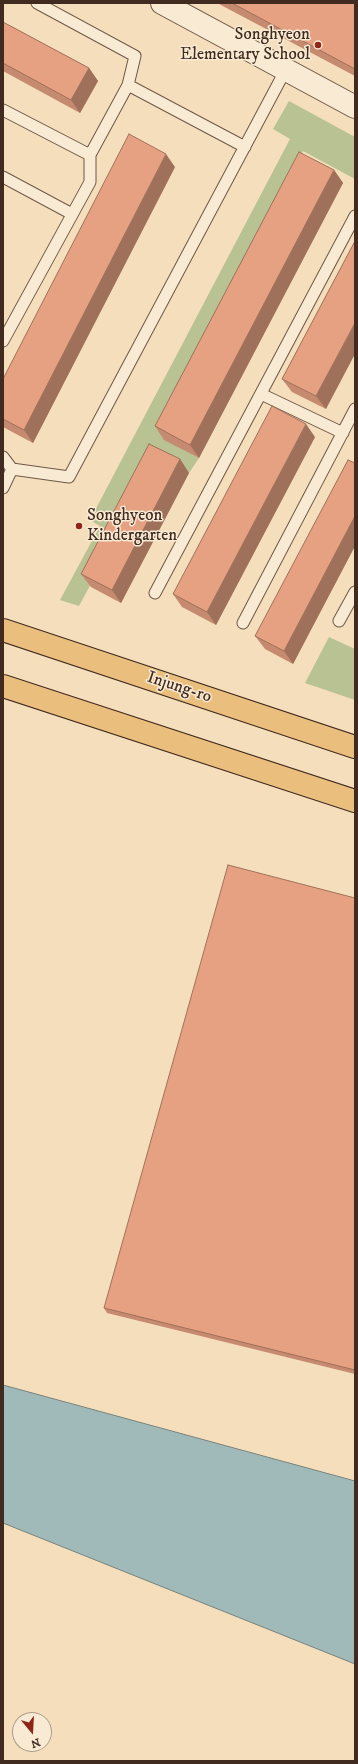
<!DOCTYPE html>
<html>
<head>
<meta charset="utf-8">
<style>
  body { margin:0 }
  #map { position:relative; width:358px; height:1764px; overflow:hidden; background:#f5debb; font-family:"IM FELL DW Pica",serif }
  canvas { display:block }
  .frame { position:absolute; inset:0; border:4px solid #412b20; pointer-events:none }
  .north { position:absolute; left:12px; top:1712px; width:40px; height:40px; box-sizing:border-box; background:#f8ead3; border:1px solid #af9e8b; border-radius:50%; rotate:162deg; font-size:11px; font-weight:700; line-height:16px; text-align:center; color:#412b20 }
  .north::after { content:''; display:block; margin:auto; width:14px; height:18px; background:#8f2418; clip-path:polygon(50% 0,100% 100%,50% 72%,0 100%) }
</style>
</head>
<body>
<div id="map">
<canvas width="358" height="1764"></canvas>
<div class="frame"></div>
<div class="north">N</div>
</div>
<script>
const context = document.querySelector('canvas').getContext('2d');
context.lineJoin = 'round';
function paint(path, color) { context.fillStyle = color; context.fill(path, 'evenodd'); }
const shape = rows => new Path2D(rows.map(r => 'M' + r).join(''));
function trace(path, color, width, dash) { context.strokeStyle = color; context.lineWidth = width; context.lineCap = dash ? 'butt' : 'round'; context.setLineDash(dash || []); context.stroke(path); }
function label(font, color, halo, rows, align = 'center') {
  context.font = font + ' "IM FELL DW Pica",serif'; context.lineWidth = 3; context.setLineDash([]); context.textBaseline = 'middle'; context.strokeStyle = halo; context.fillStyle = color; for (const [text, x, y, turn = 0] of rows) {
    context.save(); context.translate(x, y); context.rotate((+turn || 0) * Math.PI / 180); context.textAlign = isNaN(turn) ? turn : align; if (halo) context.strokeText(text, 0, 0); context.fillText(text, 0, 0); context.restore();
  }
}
const green = shape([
  [289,101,355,137,355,179,303,151,164,439,199,458,189,473,159,457,79,606,60,600,100,526,90,520,290,139,273,129],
  [329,637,355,649,355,700,305,683]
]);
const water = shape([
  [3,1385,355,1481,355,1664,3,1523,3,1385]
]);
const service = shape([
  [128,85,245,147],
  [3,110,90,155],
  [3,177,72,214],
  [3,341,90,182,90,155,128,85,135,56,37,3],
  [261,394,343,433],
  [3,457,12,469,69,477,285,71],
  [3,488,12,469],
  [155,593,355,216],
  [339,621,355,592],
  [243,623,355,409]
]);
const tertiary = shape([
  [162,3,355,107]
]);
const primary = shape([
  [3,630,355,747],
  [3,686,355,801]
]);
const wall = shape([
  [219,3,355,3,355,76,219,4],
  [3,22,89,68,98,81,80,113,3,71],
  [175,167,33,443,3,427,3,379],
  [334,170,343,183,199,458,164,440,155,426],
  [355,241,326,409,292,392,282,379],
  [315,437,216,625,182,607,173,594],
  [180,459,189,473,121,603,91,587,81,574],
  [355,463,355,546,293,664,265,649,255,636],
  [355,898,355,1374,107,1313,104,1308]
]);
const shadedWall = shape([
  [89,68,98,81,80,113,71,100],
  [166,154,175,167,33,443,24,430],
  [334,170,343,183,199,458,190,445],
  [355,323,355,354,326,409,316,396],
  [306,424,315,437,216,625,207,612],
  [180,459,189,473,121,603,112,590],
  [355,516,355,546,293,664,284,651]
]);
const building = shape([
  [232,3,355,3,355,69,232,3],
  [3,22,89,68,71,100,3,63,3,22],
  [129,134,166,154,24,430,3,419,3,379,129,134],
  [299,152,334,170,190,445,155,426,299,152],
  [355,241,355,323,316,396,282,379,355,241],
  [272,406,306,424,207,612,173,594,272,406],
  [149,444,180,459,112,590,81,574,149,444],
  [348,460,355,463,355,516,284,651,255,636,348,460],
  [228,865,355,898,355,1370,104,1308,228,865]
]);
const markers = [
  [318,45,4,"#8f2418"],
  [79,526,4,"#8f2418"]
];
const poiNames = [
  ["Songhyeon",310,35],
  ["Elementary School",310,55],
  ["Songhyeon",87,516,"left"],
  ["Kindergarten",87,536,"left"]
];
const streetNames = [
  ["Injung-ro",179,688,18]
];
paint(green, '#b8c293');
paint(water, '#9fbab9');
trace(water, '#79817c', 1);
trace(service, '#6e5847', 13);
trace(tertiary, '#6e5847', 24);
trace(primary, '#412b20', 24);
trace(service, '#f8ead3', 11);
trace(tertiary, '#f8ead3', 22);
trace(primary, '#eabf7e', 22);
paint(wall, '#c58a6f');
paint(shadedWall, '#a0715a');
paint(building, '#e5a181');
trace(building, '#a0715a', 1);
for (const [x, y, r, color] of markers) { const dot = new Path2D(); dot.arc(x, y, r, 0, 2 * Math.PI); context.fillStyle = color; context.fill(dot); trace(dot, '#f8ead3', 1.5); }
label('17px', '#412b20', '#f8ead3', poiNames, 'right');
label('17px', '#412b20', '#f8ead3', streetNames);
</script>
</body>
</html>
